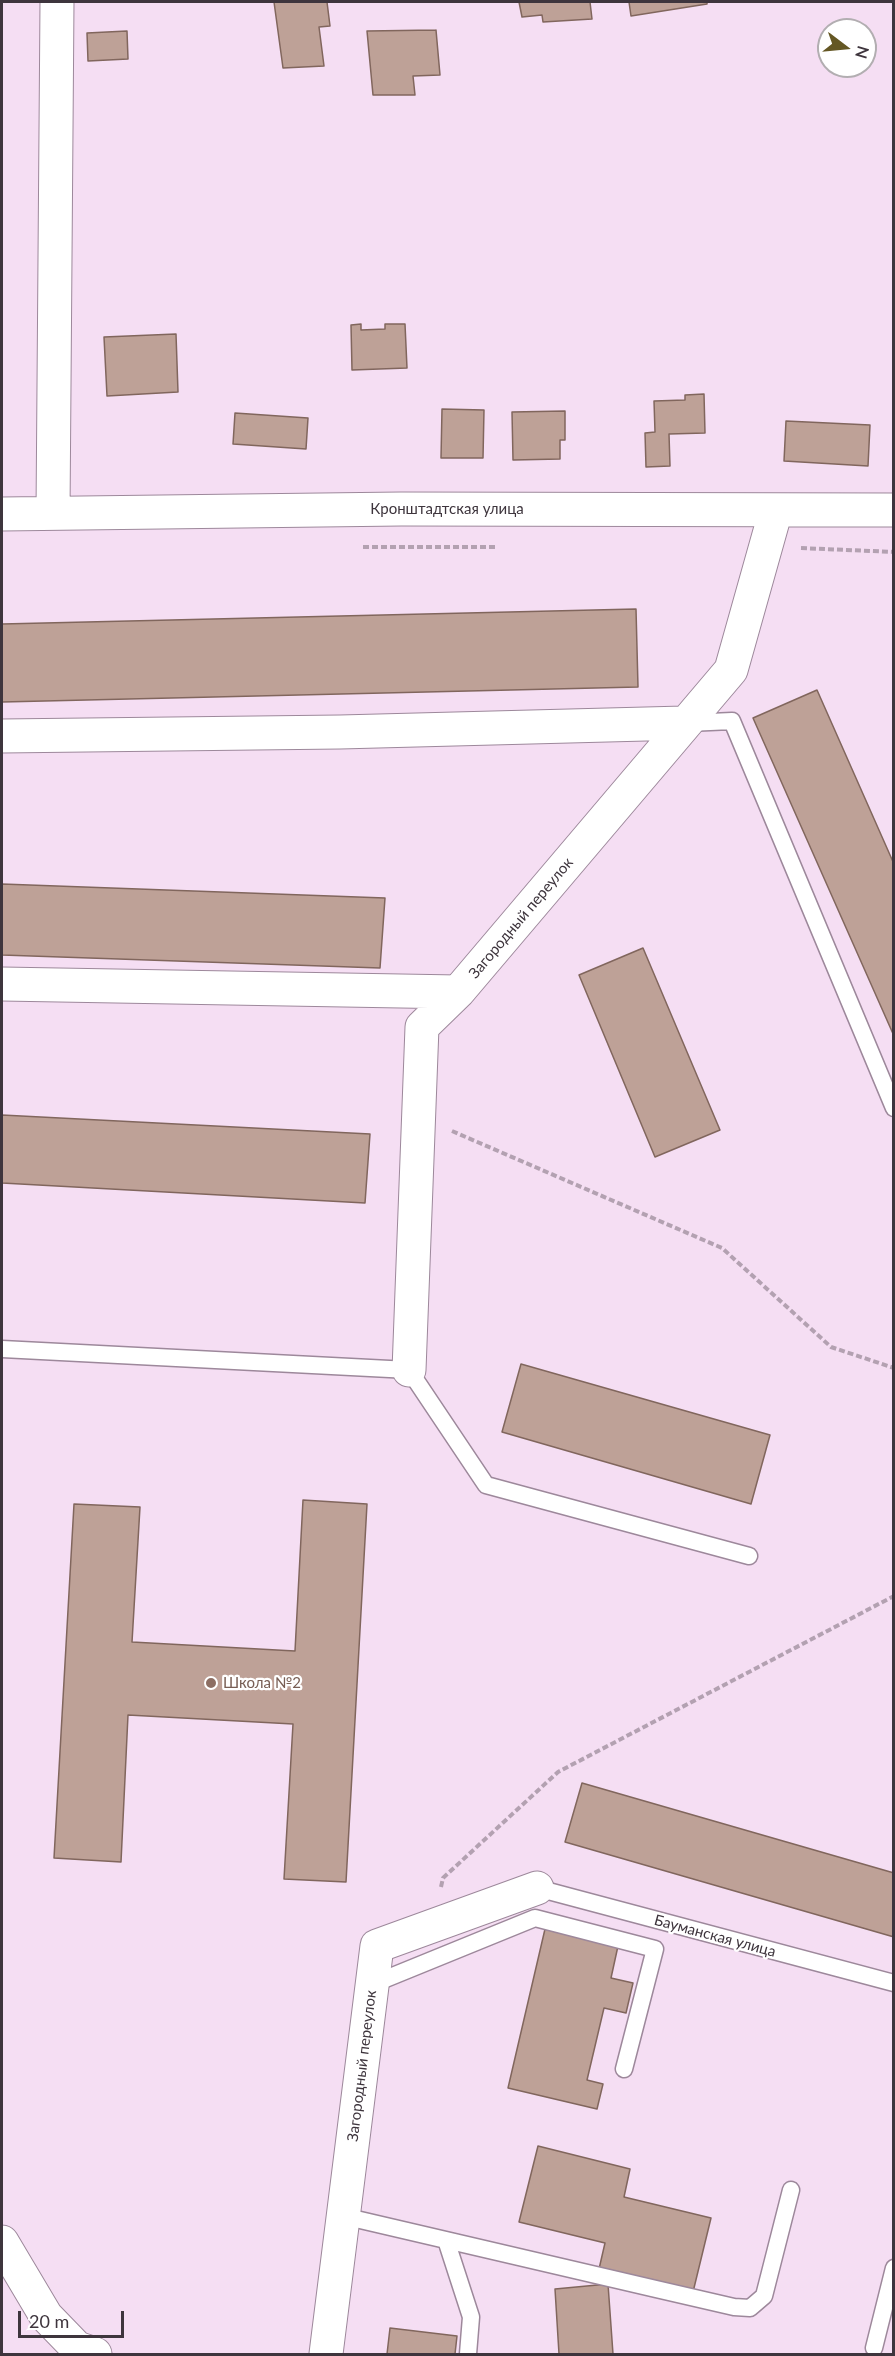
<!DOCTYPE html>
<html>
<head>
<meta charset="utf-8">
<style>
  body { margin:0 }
  #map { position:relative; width:895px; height:2356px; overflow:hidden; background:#f5def3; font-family:Lato,sans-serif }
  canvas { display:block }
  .frame { position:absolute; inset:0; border:3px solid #3e353d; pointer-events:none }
  .north { position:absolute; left:817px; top:18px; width:60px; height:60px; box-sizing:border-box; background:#fff; border:2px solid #b2aeb1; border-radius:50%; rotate:106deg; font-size:16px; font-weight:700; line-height:24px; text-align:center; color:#3e353d }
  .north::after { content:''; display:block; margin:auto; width:21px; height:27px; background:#645724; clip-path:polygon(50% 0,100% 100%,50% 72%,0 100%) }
  .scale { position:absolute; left:18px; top:2311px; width:106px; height:27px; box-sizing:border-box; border:3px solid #3e353d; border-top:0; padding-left:8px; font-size:18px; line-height:21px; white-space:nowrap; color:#3e353d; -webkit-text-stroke:4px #fff; paint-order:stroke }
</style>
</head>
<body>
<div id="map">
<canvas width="895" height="2356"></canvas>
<div class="frame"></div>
<div class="north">N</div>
<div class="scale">20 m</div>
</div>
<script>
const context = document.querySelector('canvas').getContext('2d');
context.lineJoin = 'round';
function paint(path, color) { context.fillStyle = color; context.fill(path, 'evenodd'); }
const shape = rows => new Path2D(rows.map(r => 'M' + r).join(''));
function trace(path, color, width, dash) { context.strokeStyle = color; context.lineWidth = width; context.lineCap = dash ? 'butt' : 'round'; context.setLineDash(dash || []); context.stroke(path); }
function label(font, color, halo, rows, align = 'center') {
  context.font = font + ' Lato,sans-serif'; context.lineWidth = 4.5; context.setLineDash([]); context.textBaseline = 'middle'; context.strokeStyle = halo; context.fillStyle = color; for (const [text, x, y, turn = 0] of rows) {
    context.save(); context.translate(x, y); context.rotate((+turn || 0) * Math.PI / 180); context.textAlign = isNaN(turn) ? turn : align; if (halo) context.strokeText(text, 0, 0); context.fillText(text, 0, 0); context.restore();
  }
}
const building = shape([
  [274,2,327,2,330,26,319,27,324,66,283,68,274,2],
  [519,2,590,2,592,19,543,22,542,15,522,17,519,2],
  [629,2,707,2,707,4,631,16,629,2],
  [436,30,440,75,413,76,415,95,373,95,367,31,436,30],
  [127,31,128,59,88,61,87,33,127,31],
  [361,324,361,330,385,329,385,324,405,324,407,368,352,370,351,325,361,324],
  [176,334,178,392,107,396,104,337,176,334],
  [704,394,705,433,669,434,670,466,646,467,645,433,655,432,654,401,685,400,685,395,704,394],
  [442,409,484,410,483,458,441,458,442,409],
  [565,411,565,440,560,440,560,459,513,460,512,412,565,411],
  [235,413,308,418,306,449,233,444,235,413],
  [786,421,870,425,868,466,784,461,786,421],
  [636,609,638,687,2,702,2,624,636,609],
  [817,690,894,864,894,1036,753,718,817,690],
  [2,884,385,898,380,968,2,955,2,884],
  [643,948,720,1130,655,1157,579,975,643,948],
  [2,1115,370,1134,365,1203,2,1183,2,1115],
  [521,1364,770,1435,751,1504,502,1432,521,1364],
  [303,1500,367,1504,346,1882,284,1879,293,1724,128,1715,121,1862,54,1858,74,1504,140,1507,132,1642,295,1651,303,1500],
  [582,1783,894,1873,894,1937,565,1842,582,1783],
  [545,1929,618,1946,611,1978,633,1983,626,2013,604,2008,587,2080,603,2084,597,2109,508,2088,545,1929],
  [538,2146,630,2169,624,2197,711,2218,693,2292,599,2269,605,2243,519,2222,538,2146],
  [608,2284,613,2354,559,2354,555,2289,608,2284],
  [390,2328,457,2336,455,2354,387,2354,390,2328]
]);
const path = shape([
  [363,547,497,547],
  [801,548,894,552],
  [452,1131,722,1248,831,1347,894,1368],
  [441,1887,443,1878,558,1772,894,1596]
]);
const service = shape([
  [688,723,732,721,894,1108],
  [2,1349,409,1370,486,1485,749,1556],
  [537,1888,894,1983],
  [373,1984,535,1918,655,1949,624,2069],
  [343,2216,656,2289,734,2307,750,2308,764,2296,791,2190],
  [446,2240,471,2317,468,2354],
  [874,2348,894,2268]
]);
const minor = shape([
  [53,513,57,2],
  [2,514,401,509,894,510],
  [2,736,340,732,684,723],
  [2,984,458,992],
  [409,1370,422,1027,458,992,731,670,776,510],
  [2,2242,46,2316,77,2348,95,2354],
  [326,2354,377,1946,537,1888]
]);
const markers = [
  [211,1683,6,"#8d6e63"]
];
const streetNames = [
  ["Кронштадтская улица",447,509],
  ["Загородный переулок",521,918,-50],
  ["Бауманская улица",715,1936,15],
  ["Загородный переулок",362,2066,-83]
];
const educationNames = [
  ["Школа №2",223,1683]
];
paint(building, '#bea197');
trace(building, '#81665d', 1.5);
trace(service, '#9d889b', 19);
trace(minor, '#9d889b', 35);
trace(path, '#b3a1b1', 4, [6, 3]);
trace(service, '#fff', 16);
trace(minor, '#fff', 33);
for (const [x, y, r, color] of markers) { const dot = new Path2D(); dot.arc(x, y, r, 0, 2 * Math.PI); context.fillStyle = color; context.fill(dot); trace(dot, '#fff', 2); }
label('15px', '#3e353d', '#fff', streetNames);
label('15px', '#785e54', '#fff', educationNames, 'left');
</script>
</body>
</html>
